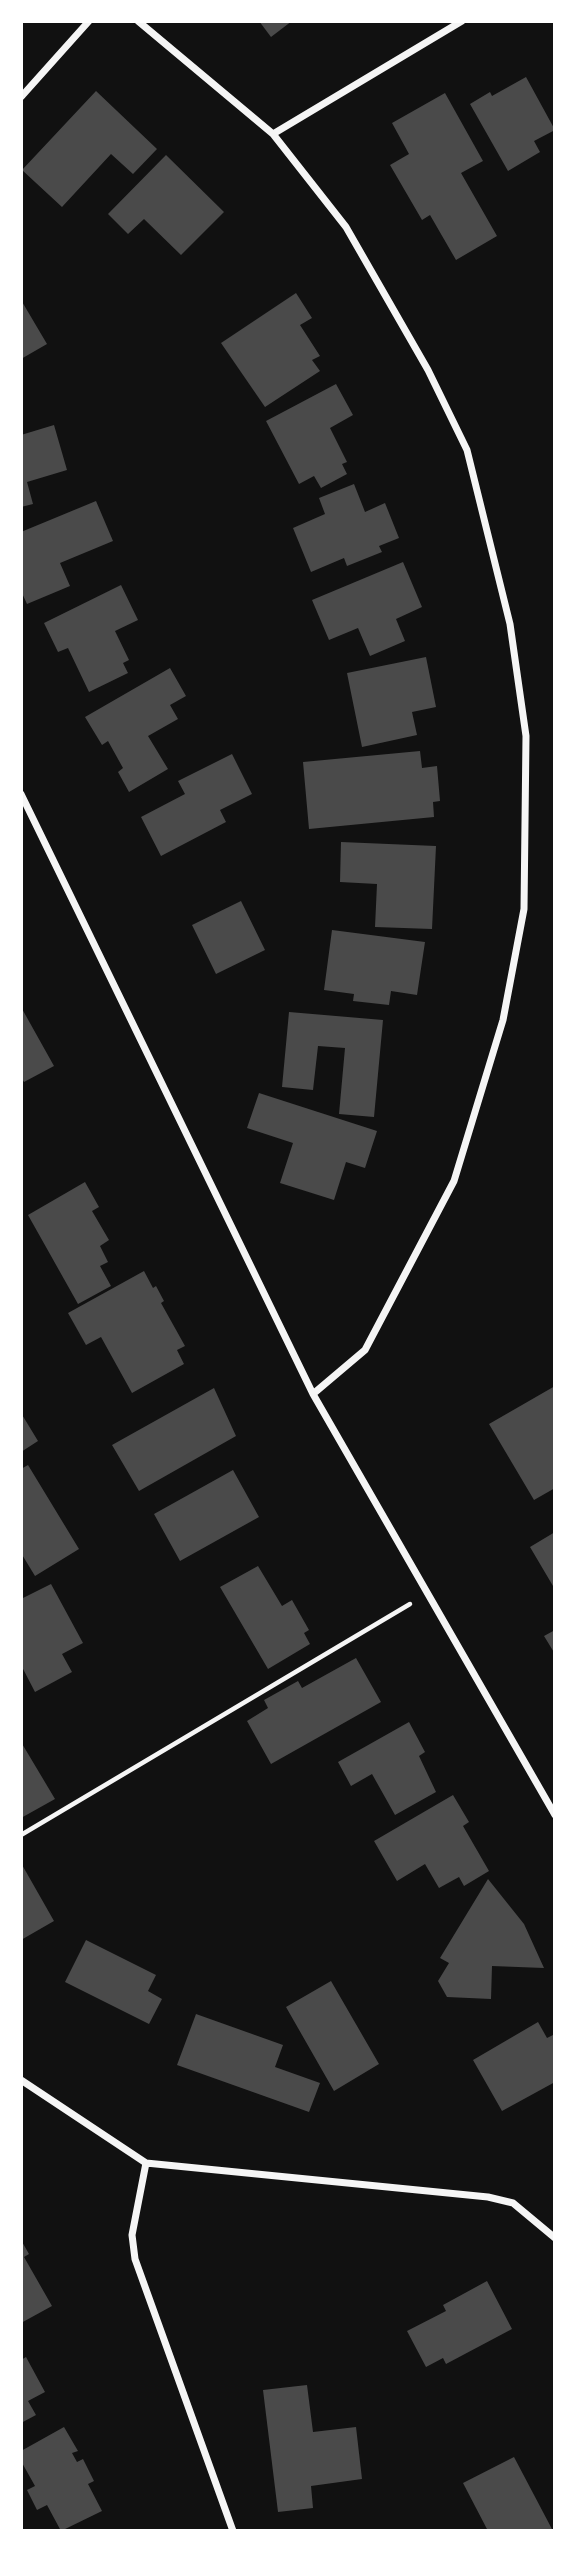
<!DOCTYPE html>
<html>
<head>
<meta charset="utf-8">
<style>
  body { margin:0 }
  #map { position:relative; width:576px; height:2552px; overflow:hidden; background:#111; font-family:"Archivo Narrow",sans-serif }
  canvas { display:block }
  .frame { position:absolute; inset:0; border:23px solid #fff; pointer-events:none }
</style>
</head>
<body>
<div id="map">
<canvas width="576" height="2552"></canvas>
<div class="frame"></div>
</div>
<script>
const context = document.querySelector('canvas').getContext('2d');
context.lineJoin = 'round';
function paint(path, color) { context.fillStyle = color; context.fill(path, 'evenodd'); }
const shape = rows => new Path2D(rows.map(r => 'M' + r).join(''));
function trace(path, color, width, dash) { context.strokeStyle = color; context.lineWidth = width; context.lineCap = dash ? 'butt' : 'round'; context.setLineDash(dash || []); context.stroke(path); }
const building = shape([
  [259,21,292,21,271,37],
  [526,77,555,130,534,141,540,152,508,171,470,104,490,92,492,96],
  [96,91,157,149,133,174,111,154,62,207,22,170],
  [445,93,483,161,461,173,497,236,456,260,430,215,422,220,390,165,409,154,392,123],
  [166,155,224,212,181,255,144,219,128,234,108,214],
  [296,293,312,318,300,325,320,356,312,360,320,371,265,407,221,343],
  [21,300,47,344,21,359],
  [336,384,353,415,330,428,347,462,342,464,347,474,321,488,314,476,299,484,266,421],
  [54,425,67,470,27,482,33,504,21,507,21,435],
  [354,484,365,512,385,503,399,538,379,546,382,552,347,566,344,558,311,572,293,528,325,514,319,498],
  [96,501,113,541,60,563,70,586,27,604,21,591,21,532],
  [403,562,422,607,396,619,405,641,370,656,358,628,329,640,312,600],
  [121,585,138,620,115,631,129,660,123,663,128,673,89,692,68,648,58,652,44,623],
  [426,657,436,707,412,712,417,735,362,747,347,673],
  [170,668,186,696,170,705,178,719,148,736,168,769,129,792,118,772,123,768,108,741,102,745,85,717],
  [420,751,422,768,437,766,440,801,433,802,434,817,309,829,303,762],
  [232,754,252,794,220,810,226,822,161,856,141,817,185,794,178,781],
  [341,842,436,846,432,929,375,927,377,884,340,882],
  [241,901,265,950,216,974,192,925],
  [332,930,425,942,417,995,391,991,389,1005,353,1001,354,994,324,990],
  [21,1007,54,1066,24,1082,21,1077],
  [289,1012,383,1020,374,1117,339,1114,345,1048,318,1046,313,1090,282,1087],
  [259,1093,377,1131,365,1168,346,1162,334,1200,280,1183,293,1143,247,1128],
  [85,1182,99,1207,92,1211,109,1240,100,1246,108,1262,100,1266,111,1286,78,1304,28,1215],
  [144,1271,153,1288,156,1286,164,1301,161,1303,185,1346,177,1350,184,1364,132,1393,101,1337,86,1345,68,1313],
  [555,1386,555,1488,534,1500,489,1424],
  [214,1388,236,1436,139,1491,112,1445],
  [21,1413,38,1441,21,1452],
  [28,1465,79,1549,35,1576,21,1553,21,1469],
  [233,1470,259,1517,180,1561,154,1514],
  [555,1532,555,1585,553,1586,530,1547],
  [258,1566,282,1606,292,1600,309,1630,304,1633,310,1644,268,1669,220,1587],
  [51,1584,83,1643,62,1654,72,1672,35,1692,21,1665,21,1599],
  [555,1630,555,1654,544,1636],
  [356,1658,381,1702,271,1764,247,1721,268,1708,264,1700,298,1681,302,1688],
  [409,1722,425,1752,419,1756,436,1792,395,1815,372,1774,351,1786,338,1762],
  [21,1742,55,1799,21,1818],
  [453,1795,469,1822,463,1826,489,1871,464,1886,459,1877,439,1888,425,1864,397,1881,374,1841],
  [21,1863,54,1921,21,1940],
  [488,1879,524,1924,544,1968,492,1966,491,1999,447,1997,438,1981,449,1963,440,1958],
  [86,1940,156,1975,148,1991,162,1999,149,2024,65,1982],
  [331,1981,379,2064,334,2091,286,2007],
  [196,2014,283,2045,275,2067,320,2083,309,2112,177,2065],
  [538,2022,547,2038,555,2034,555,2082,502,2111,473,2060],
  [21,2240,29,2254,24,2257,52,2306,21,2323],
  [487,2281,512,2329,446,2364,443,2358,426,2367,407,2331,446,2311,443,2305],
  [26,2357,45,2392,28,2401,36,2415,21,2423,21,2360],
  [307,2385,313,2432,356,2427,362,2479,311,2486,313,2508,278,2512,263,2390],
  [64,2427,78,2451,72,2453,77,2462,83,2459,94,2481,88,2484,102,2511,61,2531,47,2505,37,2510,27,2490,35,2486,21,2461,21,2451],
  [514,2457,553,2531,488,2531,463,2483]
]);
const path = shape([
  [21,1835,410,1604]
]);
const minor = shape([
  [138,21,273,134,346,227,428,370,467,450,510,624,526,736,524,909,503,1020,454,1181,365,1350,313,1394],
  [21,97,89,21],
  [273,134,462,21],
  [21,794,313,1394,555,1815],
  [21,2080,146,2163,488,2197,513,2203,555,2238],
  [146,2163,132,2235,135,2259,233,2531]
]);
paint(building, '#4a4a4a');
trace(path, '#f5f5f5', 4.5);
trace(minor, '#f5f5f5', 7);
</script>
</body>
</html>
